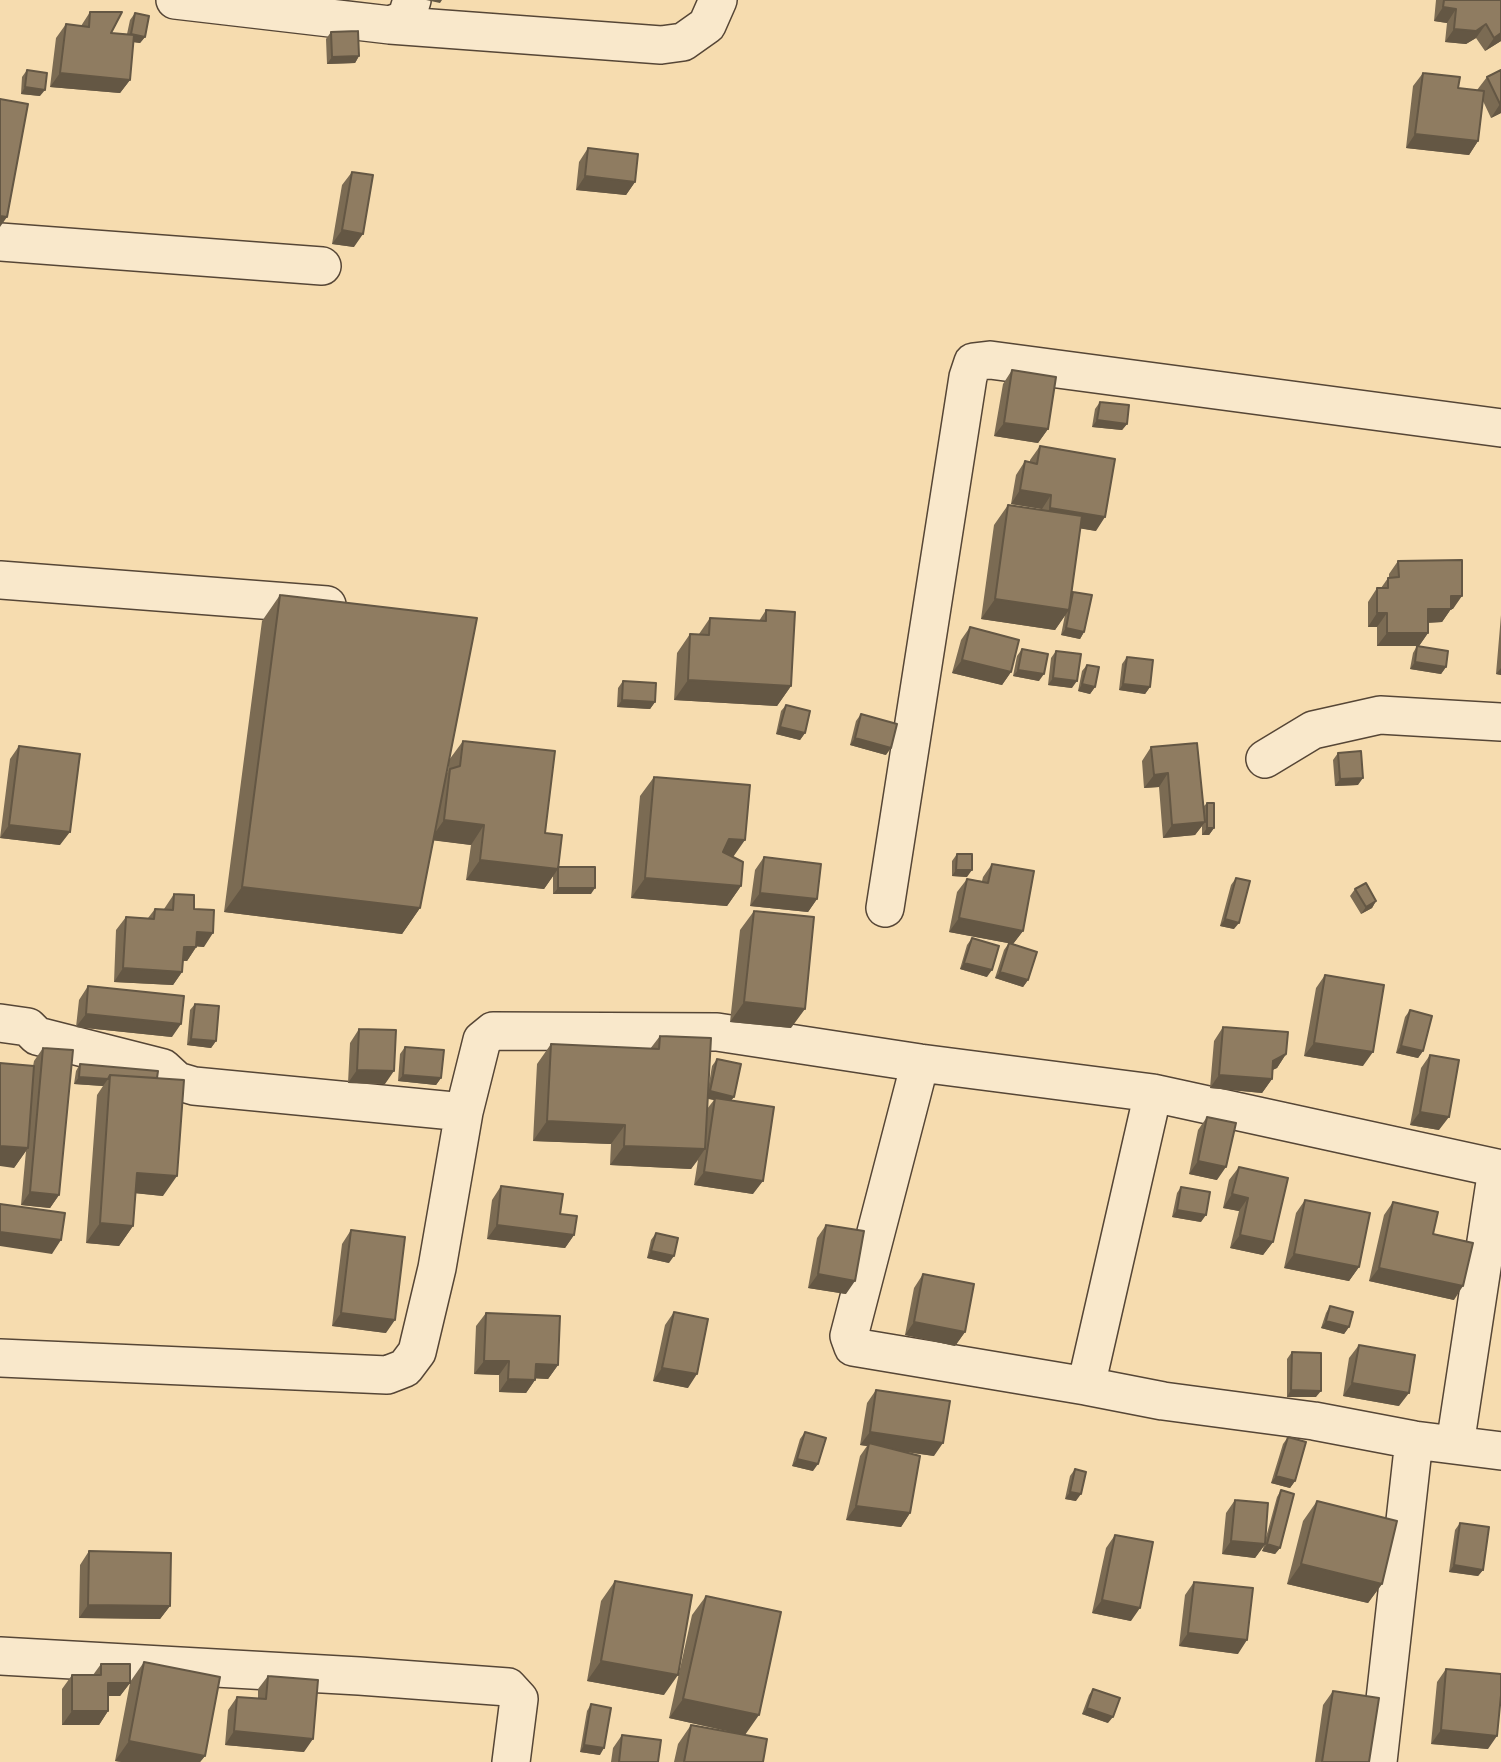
<!DOCTYPE html>
<html>
<head>
<meta charset="utf-8">
<style>
  body { margin:0 }
  canvas { display:block; background:#f6dcaf }
</style>
</head>
<body>
<canvas width="1501" height="1762"></canvas>
<script>
const context = document.querySelector('canvas').getContext('2d');
context.lineJoin = 'round';
const shape = rows => new Path2D(rows.map(r => 'M' + r).join(''));
function trace(path, color, width, dash) { context.strokeStyle = color; context.lineWidth = width; context.lineCap = dash ? 'butt' : 'round'; context.setLineDash(dash || []); context.stroke(path); }
function paint(path, color) { context.fillStyle = color; context.fill(path, 'evenodd'); }
const minor = shape([
  [175,0,390,25,406,19,412,0],
  [390,25,661,45,683,42,707,25,718,0],
  [0,242,322,266],
  [0,580,327,605],
  [1265,759,1313,730,1380,715,1501,722],
  [885,908,968,377,973,362,990,360,1501,428],
  [0,1023,28,1027,37,1036,163,1068,177,1081,194,1086,464,1112],
  [920,1063,849,1336,853,1347,1086,1386],
  [1153,1093,1086,1386,1163,1401,1314,1421,1414,1440,1501,1451],
  [0,1358,387,1375,405,1368,417,1352,437,1268,464,1112,482,1040,493,1031,717,1032,920,1063,1153,1093,1501,1169],
  [1455,1445,1497,1169],
  [0,1656,359,1676,508,1687,519,1699,511,1762],
  [1378,1762,1414,1440]
]);
const wall = shape([
  [1436,0,1501,0,1501,41,1485,51,1476,38,1466,44,1445,42,1447,23,1434,21],
  [90,12,111,33,127,34,130,20,135,13,145,37,140,43,133,42,130,80,120,93,50,87,56,38,66,24,81,26],
  [331,32,359,56,355,63,327,64,326,39],
  [27,70,40,96,21,94,22,77],
  [1501,70,1501,113,1491,118,1483,101,1478,141,1469,155,1406,148,1413,86,1423,73,1458,88,1477,90,1487,77],
  [588,148,635,182,626,195,576,190,579,162],
  [352,172,354,247,332,244,342,185],
  [1012,370,1048,429,1038,443,994,436,1003,384],
  [1100,402,1127,424,1122,430,1092,427,1095,409],
  [1040,446,1096,531,1080,528,1071,595,1073,592,1084,632,1080,639,1061,635,1065,615,1055,630,981,619,994,525,1008,505,1042,510,1042,509,1011,504,1016,475,1025,461,1030,462,1030,460],
  [1398,561,1453,609,1451,609,1442,622,1428,623,1428,633,1419,646,1446,667,1441,674,1410,669,1413,653,1417,646,1377,646,1377,627,1368,627,1368,602,1377,588,1381,588,1388,578,1389,578,1389,574],
  [280,595,447,773,448,771,449,760,463,741,545,833,558,867,591,894,553,894,553,876,544,889,466,880,471,845,433,840,420,908,402,934,224,912,262,621],
  [766,610,791,686,777,706,674,700,677,653,690,634,699,634,710,618,759,621],
  [1501,615,1501,675,1496,674],
  [970,627,1011,672,1002,685,952,673,961,640],
  [1022,649,1039,681,1013,676,1017,656],
  [1056,651,1072,688,1048,685,1051,658],
  [1127,657,1150,687,1145,694,1119,690,1122,664],
  [1087,665,1095,687,1090,694,1078,691,1082,671],
  [623,681,655,702,650,709,617,707,618,688],
  [786,705,805,733,800,740,776,734,781,711],
  [861,714,886,755,850,745,856,721],
  [19,746,60,845,0,838,10,759],
  [1151,747,1203,807,1207,803,1214,828,1209,835,1202,835,1202,826,1195,835,1163,838,1159,787,1144,788,1142,761],
  [1338,753,1358,785,1335,786,1333,760],
  [654,777,733,857,741,886,727,906,631,898,640,796],
  [957,854,967,877,952,876,952,861],
  [764,857,817,899,808,912,750,906,755,870],
  [992,864,1023,931,1013,944,949,932,957,892,967,879,982,881,983,877],
  [1236,878,1234,929,1220,926,1231,885],
  [1355,889,1376,901,1372,908,1361,914,1350,896],
  [174,894,194,909,204,947,197,946,187,961,183,961,182,972,173,985,114,982,116,930,126,917,148,918,155,909,164,909],
  [754,911,791,1028,730,1022,740,930],
  [972,938,987,977,960,969,967,945],
  [1009,943,1028,980,1023,987,995,978,1004,950],
  [1325,975,1363,1066,1304,1056,1316,988],
  [88,986,172,1037,76,1027,79,1000],
  [195,1004,216,1041,211,1048,187,1045,190,1010],
  [1410,1010,1423,1051,1418,1058,1396,1053,1405,1017],
  [1223,1027,1286,1054,1277,1068,1272,1070,1272,1079,1262,1093,1210,1088,1214,1041],
  [359,1029,385,1084,348,1083,350,1043],
  [660,1036,709,1084,712,1066,717,1059,734,1097,731,1100,753,1194,694,1185,698,1160,691,1169,610,1165,611,1144,533,1141,537,1064,551,1044,650,1049],
  [708,1099,714,1100,707,1109],
  [405,1047,441,1078,436,1085,398,1081,400,1054],
  [43,1048,59,1195,50,1208,21,1205,26,1151,14,1168,34,1061],
  [1430,1055,1439,1130,1410,1125,1421,1068],
  [80,1064,157,1078,163,1196,135,1193,133,1226,119,1246,86,1243,97,1095,103,1086,74,1084,76,1071],
  [1207,1117,1217,1180,1189,1174,1198,1130],
  [1239,1167,1273,1242,1263,1255,1230,1248,1239,1211,1223,1208,1229,1180],
  [501,1186,560,1214,574,1235,565,1248,487,1239,492,1200],
  [1181,1187,1201,1222,1172,1217,1177,1193],
  [1305,1200,1359,1267,1349,1281,1284,1268,1296,1213],
  [1393,1202,1433,1234,1454,1300,1369,1281,1384,1215],
  [826,1225,846,1294,808,1288,817,1238],
  [351,1230,386,1333,332,1326,342,1244],
  [656,1233,669,1263,647,1258,651,1240],
  [923,1274,965,1332,955,1346,905,1335,914,1288],
  [1330,1306,1349,1327,1344,1334,1321,1328,1326,1313],
  [674,1312,688,1388,653,1381,665,1325],
  [486,1313,558,1365,548,1379,535,1378,535,1380,526,1393,499,1392,499,1375,474,1374,476,1326],
  [1359,1345,1399,1406,1343,1396,1349,1358],
  [1292,1352,1316,1397,1287,1397,1287,1359],
  [876,1390,934,1456,905,1452,910,1513,901,1527,846,1520,860,1456,867,1446,860,1445,867,1403],
  [805,1432,813,1471,792,1466,800,1439],
  [1288,1437,1295,1481,1290,1488,1271,1483,1283,1444],
  [1075,1469,1076,1501,1065,1499,1070,1476],
  [1281,1490,1280,1548,1275,1554,1262,1551,1264,1546,1255,1558,1222,1554,1226,1513,1235,1500,1265,1541,1277,1497],
  [1317,1501,1382,1584,1368,1603,1287,1584,1303,1521],
  [1460,1523,1483,1570,1478,1576,1449,1572,1455,1530],
  [1115,1535,1131,1621,1092,1613,1106,1548],
  [89,1551,170,1606,160,1619,79,1618,80,1565],
  [615,1581,664,1695,587,1681,601,1601],
  [1194,1582,1238,1654,1179,1646,1185,1595],
  [706,1596,745,1735,669,1718,692,1615],
  [144,1662,205,1756,200,1762,122,1762,115,1761,130,1683,120,1696,108,1696,108,1711,99,1725,62,1725,62,1689,72,1675,93,1675,101,1664,130,1682],
  [1446,1669,1488,1749,1431,1744,1437,1682],
  [268,1676,304,1752,225,1745,228,1710,237,1697,258,1699,258,1689],
  [1093,1689,1108,1723,1082,1714,1089,1695],
  [1333,1691,1369,1762,1315,1762,1323,1705],
  [591,1704,600,1755,580,1752,587,1711],
  [691,1725,763,1762,674,1762,678,1744],
  [622,1735,658,1762,611,1762,613,1748]
]);
const shadedWall = shape([
  [426,0,442,0,440,3],
  [1443,7,1456,9,1447,23,1434,21],
  [1486,24,1476,38,1466,44,1445,42,1454,29],
  [1501,33,1501,41,1485,51,1494,38],
  [131,34,145,37,140,43,126,41],
  [359,56,355,63,327,64,332,57],
  [60,73,130,80,120,93,50,87],
  [25,87,45,90,40,96,21,94],
  [1500,104,1501,104,1501,113,1491,118],
  [1415,134,1478,141,1469,155,1406,148],
  [585,176,635,182,626,195,576,190],
  [0,216,7,217,0,227],
  [342,230,363,234,354,247,332,244],
  [1097,420,1127,424,1122,430,1092,427],
  [1004,423,1048,429,1038,443,994,436],
  [1020,490,1051,495,1042,509,1011,504],
  [1050,508,1105,517,1096,531,1040,522],
  [1451,596,1462,596,1453,609,1451,609,1442,622,1418,623,1428,609],
  [995,599,1069,610,1055,630,981,619],
  [1377,613,1387,613,1377,627,1368,627],
  [1066,628,1084,632,1080,639,1061,635],
  [1387,633,1428,633,1419,646,1377,646],
  [962,660,1011,672,1002,685,952,673],
  [1415,662,1446,667,1441,674,1410,669],
  [1501,668,1501,675,1496,674],
  [1018,670,1044,674,1039,681,1013,676],
  [1053,678,1077,681,1072,688,1048,685],
  [688,680,791,686,777,706,674,700],
  [1082,684,1095,687,1090,694,1078,691],
  [1123,684,1150,687,1145,694,1119,690],
  [622,700,655,702,650,709,617,707],
  [780,727,805,733,800,740,776,734],
  [855,738,891,748,886,755,850,745],
  [1168,773,1159,787,1144,788,1154,775],
  [1363,778,1358,785,1335,786,1340,779],
  [444,820,484,825,471,845,430,840],
  [1205,822,1195,835,1163,838,1172,825],
  [9,825,70,832,60,845,0,838],
  [1207,828,1214,828,1209,835,1202,835],
  [729,839,745,840,731,860,715,859],
  [480,860,558,869,544,889,466,880],
  [956,870,972,870,967,877,952,876],
  [645,878,741,886,727,906,631,898],
  [242,887,420,908,402,934,224,912],
  [558,888,595,888,591,894,553,894],
  [760,893,817,899,808,912,750,906],
  [1376,901,1372,908,1361,914,1366,907],
  [959,918,1023,931,1013,944,949,932],
  [1225,919,1239,923,1234,929,1220,926],
  [197,932,213,933,204,947,188,946],
  [184,947,196,947,187,961,174,960],
  [964,963,992,970,987,977,960,969],
  [123,968,182,972,173,985,114,982],
  [1000,972,1028,980,1023,987,995,978],
  [744,1002,805,1009,791,1028,730,1022],
  [86,1014,181,1024,172,1037,76,1027],
  [191,1039,216,1041,211,1048,187,1045],
  [1314,1043,1373,1052,1363,1066,1304,1056],
  [1401,1046,1423,1051,1418,1058,1396,1053],
  [1286,1054,1277,1068,1264,1074,1273,1061],
  [357,1070,394,1071,385,1084,348,1083],
  [403,1075,441,1078,436,1085,398,1081],
  [1219,1075,1272,1079,1262,1093,1210,1088],
  [79,1077,108,1079,103,1086,74,1084],
  [710,1091,734,1097,729,1103,715,1098,714,1100,706,1098],
  [1420,1112,1449,1117,1439,1130,1410,1125],
  [547,1121,625,1125,611,1144,533,1141],
  [0,1146,28,1148,14,1168,0,1166],
  [624,1146,705,1149,691,1169,610,1165],
  [1198,1161,1226,1167,1217,1180,1189,1174],
  [704,1172,763,1181,753,1194,694,1185],
  [137,1173,177,1176,163,1196,123,1192],
  [30,1192,59,1195,50,1208,21,1205],
  [1232,1194,1248,1198,1239,1211,1223,1208],
  [1177,1210,1206,1215,1201,1222,1172,1217],
  [100,1223,133,1226,119,1246,86,1243],
  [497,1225,574,1235,565,1248,487,1239],
  [0,1232,61,1240,52,1254,0,1246],
  [1240,1235,1273,1242,1263,1255,1230,1248],
  [651,1251,674,1256,669,1263,647,1258],
  [1294,1254,1359,1267,1349,1281,1284,1268],
  [1379,1268,1463,1286,1454,1300,1369,1281],
  [818,1274,855,1281,846,1294,808,1288],
  [341,1313,395,1320,386,1333,332,1326],
  [1326,1321,1349,1327,1344,1334,1321,1328],
  [914,1322,965,1332,955,1346,905,1335],
  [484,1361,509,1361,499,1375,474,1374],
  [536,1364,558,1365,548,1379,526,1378],
  [662,1368,697,1374,688,1388,653,1381],
  [508,1379,535,1380,526,1393,499,1392],
  [1352,1383,1409,1393,1399,1406,1343,1396],
  [1291,1390,1321,1391,1316,1397,1287,1397],
  [870,1432,943,1443,934,1456,868,1446,869,1443,867,1446,860,1445],
  [797,1459,818,1464,813,1471,792,1466],
  [1276,1476,1295,1481,1290,1488,1271,1483],
  [1070,1492,1081,1494,1076,1501,1065,1499],
  [856,1506,910,1513,901,1527,846,1520],
  [1231,1541,1265,1544,1255,1558,1222,1554],
  [1267,1544,1280,1548,1275,1554,1262,1551],
  [1301,1564,1382,1584,1368,1603,1287,1584],
  [1454,1565,1483,1570,1478,1576,1449,1572],
  [1102,1600,1140,1608,1131,1621,1092,1613],
  [88,1605,170,1606,160,1619,79,1618],
  [1188,1633,1247,1640,1238,1654,1179,1646],
  [601,1661,678,1675,664,1695,587,1681],
  [108,1683,130,1683,120,1696,99,1696],
  [683,1699,759,1715,745,1735,669,1718],
  [1087,1708,1113,1717,1108,1723,1082,1714],
  [72,1711,108,1711,99,1725,62,1725],
  [1441,1730,1497,1736,1488,1749,1431,1744],
  [234,1731,313,1739,304,1752,225,1745],
  [129,1741,205,1756,200,1762,122,1762,115,1761],
  [584,1745,604,1748,600,1755,580,1752]
]);
const building = shape([
  [1444,0,1501,0,1501,33,1494,38,1486,24,1476,31,1454,29,1456,9,1443,7,1444,0],
  [90,12,122,12,111,33,134,35,130,80,60,73,66,24,89,27,90,12],
  [135,13,149,16,145,37,131,34,135,13],
  [358,31,359,56,332,57,331,32,358,31],
  [27,70,47,73,45,90,25,87,27,70],
  [1501,70,1501,104,1500,104,1487,77,1501,70],
  [1423,73,1460,77,1458,88,1484,91,1478,141,1415,134,1423,73],
  [0,99,28,104,7,217,0,216,0,99],
  [588,148,638,154,635,182,585,176,588,148],
  [352,172,373,175,363,234,342,230,352,172],
  [1012,370,1056,377,1048,429,1004,423,1012,370],
  [1100,402,1129,405,1127,424,1097,420,1100,402],
  [1040,446,1115,459,1105,517,1050,508,1051,495,1020,490,1025,461,1037,464,1040,446],
  [1008,505,1082,516,1069,610,995,599,1008,505],
  [1462,560,1462,596,1451,596,1451,609,1428,609,1428,633,1387,633,1387,613,1377,613,1377,588,1388,588,1388,578,1399,577,1398,561,1462,560],
  [1073,592,1092,595,1084,632,1066,628,1073,592],
  [280,595,477,618,420,908,242,887,280,595],
  [766,610,795,612,791,686,688,680,690,634,709,635,710,618,766,621,766,610],
  [970,627,1019,640,1011,672,962,660,970,627],
  [1417,646,1448,651,1446,667,1415,662,1417,646],
  [1022,649,1048,654,1044,674,1018,670,1022,649],
  [1056,651,1081,654,1077,681,1053,678,1056,651],
  [1127,657,1153,660,1150,687,1123,684,1127,657],
  [1087,665,1099,667,1095,687,1082,684,1087,665],
  [623,681,656,683,655,702,622,700,623,681],
  [786,705,810,711,805,733,780,727,786,705],
  [861,714,897,724,891,748,855,738,861,714],
  [463,741,555,751,545,833,562,835,558,869,480,860,484,825,444,820,450,769,460,766,463,741],
  [1197,743,1205,822,1172,825,1168,773,1154,775,1151,747,1197,743],
  [19,746,80,754,70,832,9,825,19,746],
  [1361,751,1363,778,1340,779,1338,753,1361,751],
  [654,777,750,785,745,840,729,839,723,852,743,862,741,886,645,878,654,777],
  [1207,803,1214,803,1214,828,1207,828,1207,803],
  [957,854,972,854,972,870,956,870,957,854],
  [764,857,821,864,817,899,760,893,764,857],
  [992,864,1034,871,1023,931,959,918,967,879,988,883,992,864],
  [558,867,595,867,595,888,558,888,558,867],
  [1236,878,1250,881,1239,923,1225,919,1236,878],
  [1366,883,1376,901,1366,907,1355,889,1366,883],
  [174,894,194,895,194,909,214,910,213,933,197,932,196,947,184,947,182,972,123,968,126,917,154,919,155,909,173,910,174,894],
  [754,911,814,917,805,1009,744,1002,754,911],
  [972,938,999,946,992,970,964,963,972,938],
  [1009,943,1037,952,1028,980,1000,972,1009,943],
  [1325,975,1384,985,1373,1052,1314,1043,1325,975],
  [88,986,184,996,181,1024,86,1014,88,986],
  [195,1004,219,1006,216,1041,191,1039,195,1004],
  [1410,1010,1432,1016,1423,1051,1401,1046,1410,1010],
  [1223,1027,1288,1032,1286,1054,1273,1061,1272,1079,1219,1075,1223,1027],
  [359,1029,396,1030,394,1071,357,1070,359,1029],
  [660,1036,711,1038,705,1149,624,1146,625,1125,547,1121,551,1044,659,1049,660,1036],
  [405,1047,444,1050,441,1078,403,1075,405,1047],
  [43,1048,73,1050,59,1195,30,1192,43,1048],
  [1430,1055,1459,1060,1449,1117,1420,1112,1430,1055],
  [717,1059,741,1064,734,1097,710,1091,717,1059],
  [0,1063,34,1066,28,1148,0,1146,0,1063],
  [80,1064,158,1071,157,1078,110,1075,108,1079,79,1077,80,1064],
  [110,1075,184,1080,177,1176,137,1173,133,1226,100,1223,110,1075],
  [715,1098,774,1107,763,1181,704,1172,715,1098],
  [1207,1117,1236,1123,1226,1167,1198,1161,1207,1117],
  [1239,1167,1288,1178,1273,1242,1240,1235,1248,1198,1232,1194,1239,1167],
  [501,1186,563,1194,560,1214,577,1216,574,1235,497,1225,501,1186],
  [1181,1187,1210,1192,1206,1215,1177,1210,1181,1187],
  [1305,1200,1370,1213,1359,1267,1294,1254,1305,1200],
  [1393,1202,1438,1212,1433,1234,1473,1243,1463,1286,1379,1268,1393,1202],
  [0,1204,65,1213,61,1240,0,1232,0,1204],
  [826,1225,864,1231,855,1281,818,1274,826,1225],
  [351,1230,405,1237,395,1320,341,1313,351,1230],
  [656,1233,678,1238,674,1256,651,1251,656,1233],
  [923,1274,974,1284,965,1332,914,1322,923,1274],
  [1330,1306,1353,1312,1349,1327,1326,1321,1330,1306],
  [674,1312,708,1319,697,1374,662,1368,674,1312],
  [486,1313,560,1316,558,1365,536,1364,535,1380,508,1379,509,1361,484,1361,486,1313],
  [1359,1345,1415,1355,1409,1393,1352,1383,1359,1345],
  [1292,1352,1321,1353,1321,1391,1291,1390,1292,1352],
  [876,1390,950,1401,943,1443,870,1432,876,1390],
  [805,1432,826,1438,818,1464,797,1459,805,1432],
  [1288,1437,1306,1442,1295,1481,1276,1476,1288,1437],
  [869,1443,920,1456,910,1513,856,1506,869,1443],
  [1075,1469,1086,1472,1081,1494,1070,1492,1075,1469],
  [1281,1490,1294,1494,1280,1548,1267,1544,1281,1490],
  [1235,1500,1268,1503,1265,1544,1231,1541,1235,1500],
  [1317,1501,1397,1521,1382,1584,1301,1564,1317,1501],
  [1460,1523,1489,1527,1483,1570,1454,1565,1460,1523],
  [1115,1535,1153,1542,1140,1608,1102,1600,1115,1535],
  [89,1551,171,1553,170,1606,88,1605,89,1551],
  [615,1581,692,1595,678,1675,601,1661,615,1581],
  [1194,1582,1253,1588,1247,1640,1188,1633,1194,1582],
  [706,1596,781,1612,759,1715,683,1699,706,1596],
  [144,1662,220,1677,205,1756,129,1741,144,1662],
  [101,1664,130,1664,130,1683,108,1683,108,1711,72,1711,72,1675,101,1675,101,1664],
  [1446,1669,1501,1674,1501,1695,1497,1736,1441,1730,1446,1669],
  [268,1676,318,1680,313,1739,234,1731,237,1697,266,1699,268,1676],
  [1093,1689,1120,1698,1113,1717,1087,1708,1093,1689],
  [1333,1691,1379,1698,1369,1762,1322,1762,1333,1691],
  [591,1704,611,1708,604,1748,584,1745,591,1704],
  [691,1725,767,1739,763,1762,684,1762,691,1725],
  [622,1735,661,1740,658,1762,619,1762,622,1735]
]);
trace(minor, '#564636', 40);
trace(minor, '#f9e8cb', 37);
paint(wall, '#7b6b53');
paint(shadedWall, '#645744');
paint(building, '#8f7c61');
trace(building, '#645744', 2);
</script>
</body>
</html>
